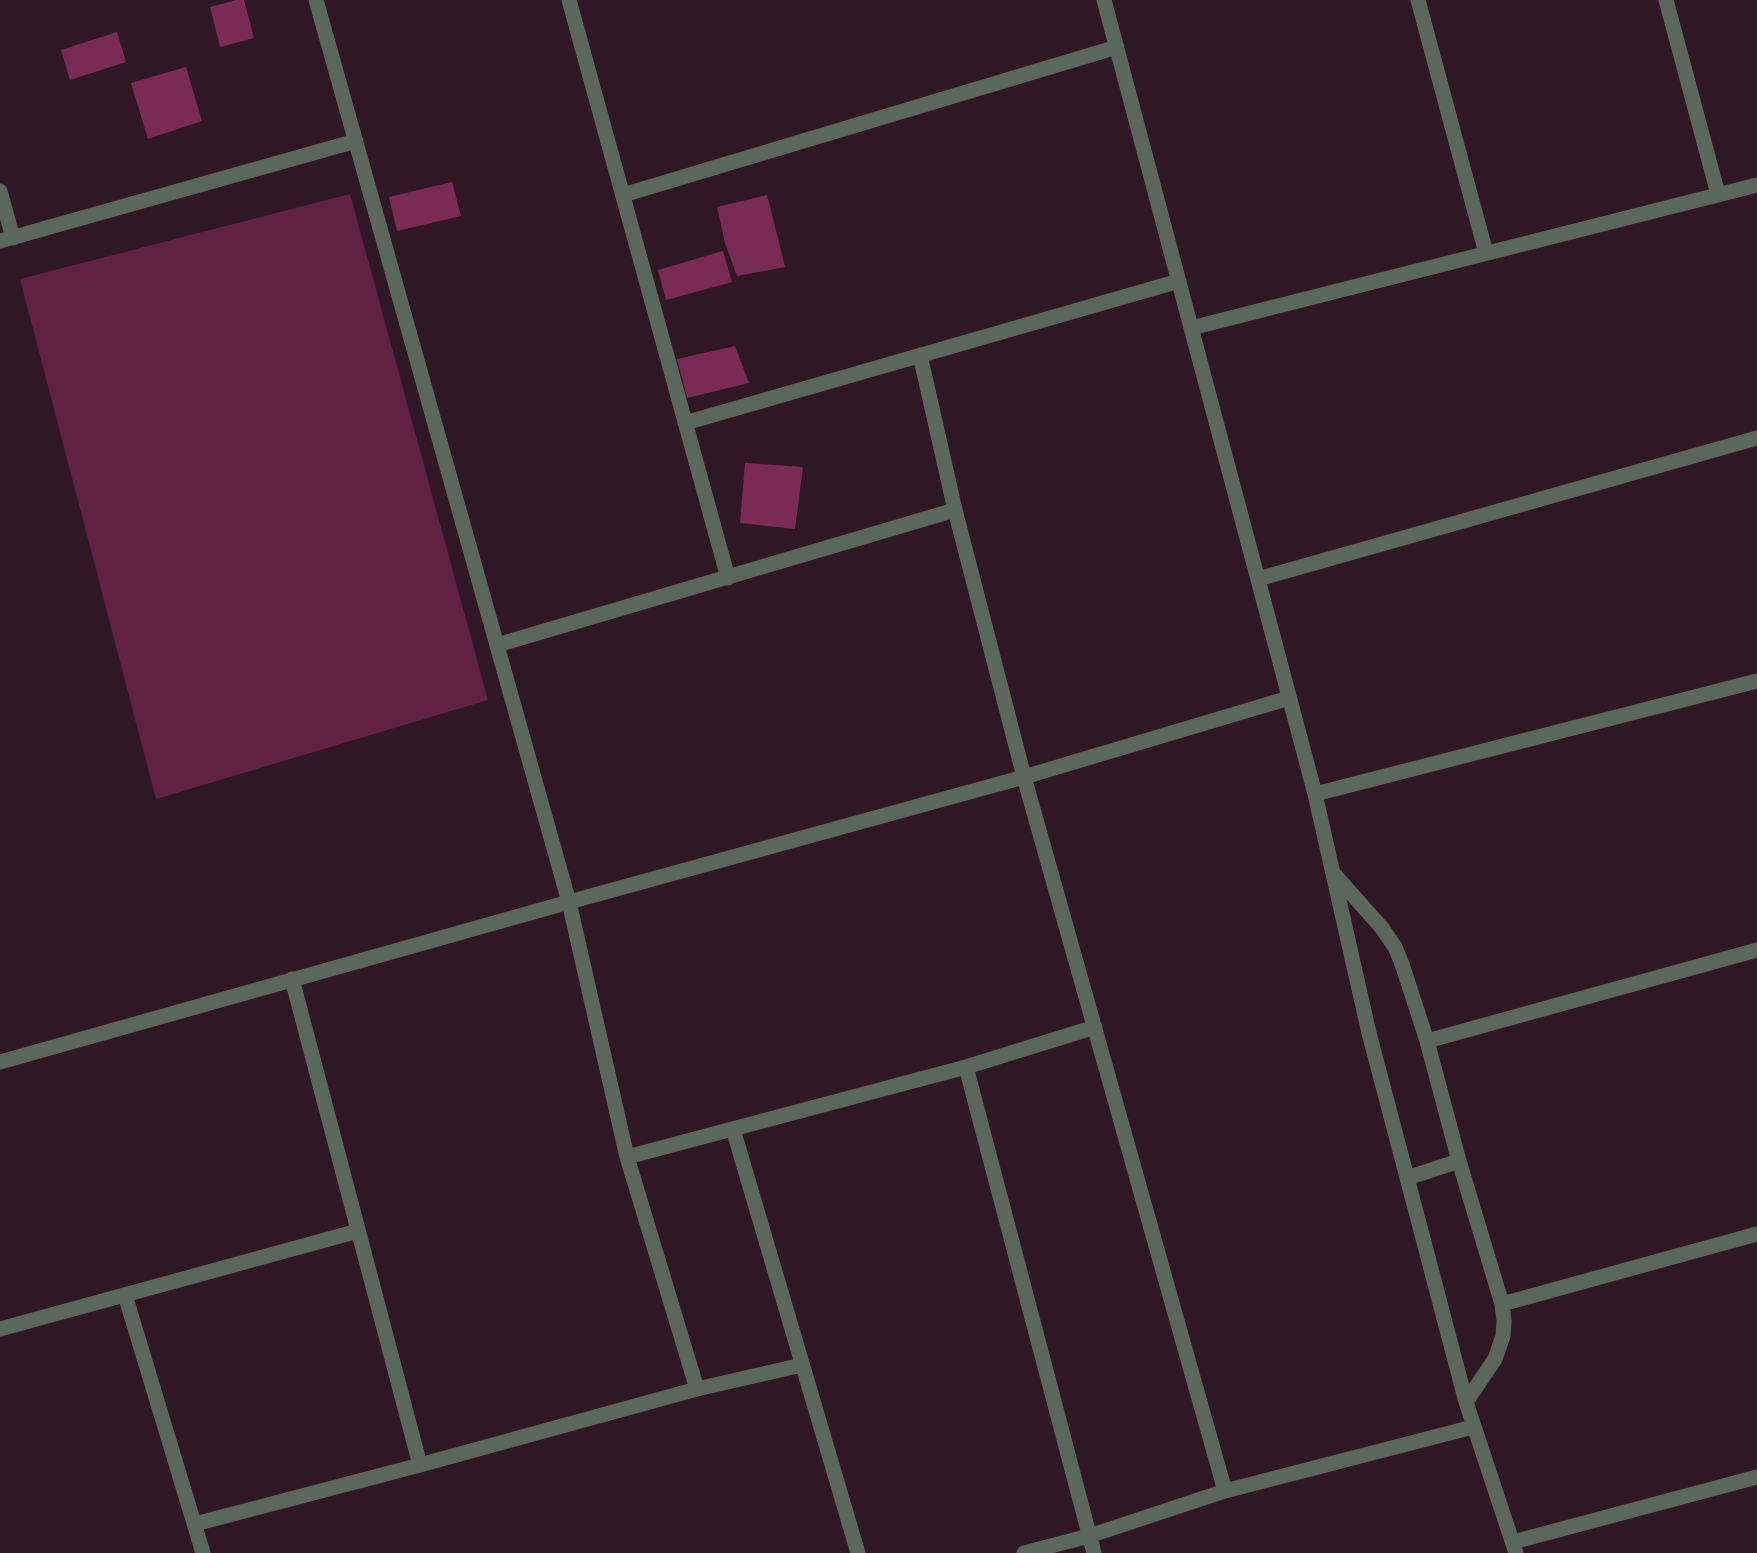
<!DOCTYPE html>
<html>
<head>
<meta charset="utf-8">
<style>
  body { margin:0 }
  canvas { display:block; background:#301724 }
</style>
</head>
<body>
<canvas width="1757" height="1553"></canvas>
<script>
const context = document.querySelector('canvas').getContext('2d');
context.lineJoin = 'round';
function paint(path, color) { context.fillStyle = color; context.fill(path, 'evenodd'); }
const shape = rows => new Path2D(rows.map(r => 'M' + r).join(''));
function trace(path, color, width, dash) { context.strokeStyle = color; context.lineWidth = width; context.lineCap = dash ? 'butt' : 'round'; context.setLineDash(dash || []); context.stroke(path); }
const green = shape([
  [350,194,488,700,156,799,20,279]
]);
const building = shape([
  [236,0,244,0,254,38,220,47,210,7],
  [117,32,126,62,70,80,61,50],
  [186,67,202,121,148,139,131,83],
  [452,182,461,216,397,231,389,197],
  [767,195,785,267,737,276,725,243,717,207],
  [723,251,732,282,666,300,658,270],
  [735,346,749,383,687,398,677,359],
  [745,463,803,467,795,529,740,523]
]);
const minor = shape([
  [316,0,569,902,627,1157,697,1389],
  [569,0,728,578],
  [1104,0,1315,794,1369,1033,1466,1402,1516,1553],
  [1418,0,1486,253],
  [1666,0,1718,194],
  [0,191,13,238],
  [623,195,1117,47],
  [0,241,356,141],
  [1191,328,1757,185],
  [920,355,955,510,1024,777,1225,1491],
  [685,423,1179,281],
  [1258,579,1757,438],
  [497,645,955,510],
  [1315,794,1757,681],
  [1334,874,1382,928,1395,947,1402,964,1427,1041,1459,1161,1502,1304,1504,1321,1503,1336,1495,1359,1466,1402],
  [292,979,420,1465],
  [1427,1041,1757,950],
  [0,1062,569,902,1024,777,1289,698],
  [966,1067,1094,1553],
  [733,1129,858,1553],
  [627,1157,966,1067,1095,1027],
  [1407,1178,1459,1161],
  [125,1295,203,1553],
  [1502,1304,1757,1234],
  [0,1329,358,1231],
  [195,1524,420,1465,697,1389,802,1365],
  [1513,1542,1757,1477],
  [1024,1553,1089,1536,1225,1491,1473,1427]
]);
paint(green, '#612143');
paint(building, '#792a55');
trace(minor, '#5b665c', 15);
</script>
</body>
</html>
